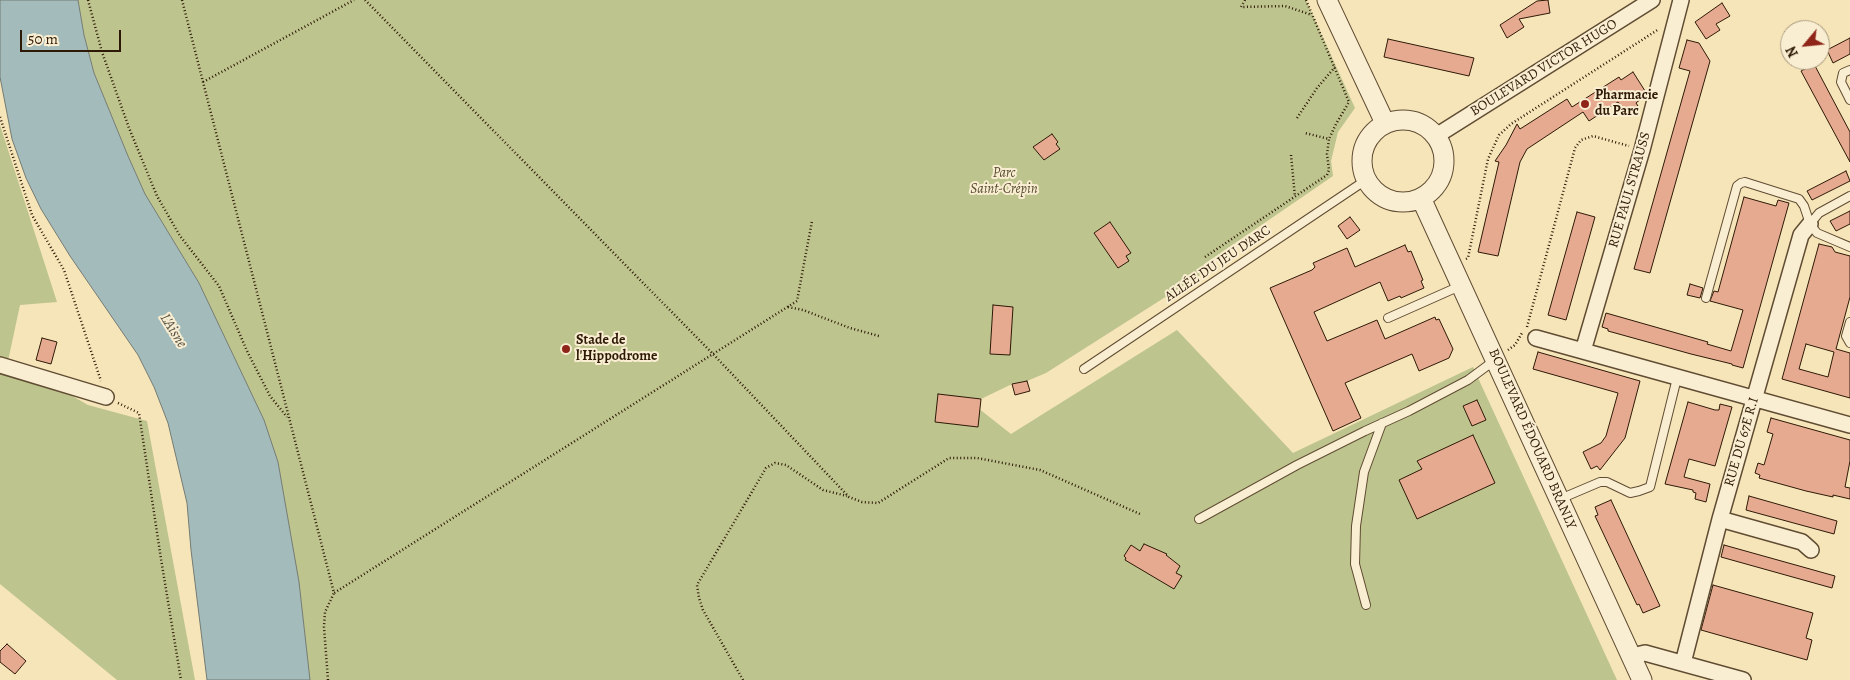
<!DOCTYPE html>
<html>
<head>
<meta charset="utf-8">
<style>
  body { margin:0 }
  #map { position:relative; width:1850px; height:680px; overflow:hidden; background:#f6e5b8; font-family:Alegreya,serif }
  canvas { display:block }
  .north { position:absolute; left:1780px; top:20px; width:50px; height:50px; box-sizing:border-box; background:#f9eed1; border:1px solid #a89980; border-radius:50%; rotate:242deg; font-size:14px; font-weight:700; line-height:20px; text-align:center; color:#2e1907 }
  .north::after { content:''; display:block; margin:auto; width:18px; height:22px; background:#8f2418; clip-path:polygon(50% 0,100% 100%,50% 72%,0 100%) }
  .scale { position:absolute; left:20px; top:30px; width:101px; height:22px; box-sizing:border-box; border:2px solid #2e1907; border-top:0; padding-left:6px; font-size:15px; line-height:18px; white-space:nowrap; color:#2e1907; -webkit-text-stroke:4px #f9eed1; paint-order:stroke }
</style>
</head>
<body>
<div id="map">
<canvas width="1850" height="680"></canvas>
<div class="north">N</div>
<div class="scale">50 m</div>
</div>
<script>
const context = document.querySelector('canvas').getContext('2d');
context.lineJoin = 'round';
function paint(path, color) { context.fillStyle = color; context.fill(path, 'evenodd'); }
const shape = rows => new Path2D(rows.map(r => 'M' + r).join(''));
function trace(path, color, width, dash) { context.strokeStyle = color; context.lineWidth = width; context.lineCap = dash ? 'butt' : 'round'; context.setLineDash(dash || []); context.stroke(path); }
function label(font, color, halo, rows, align = 'center') {
  context.font = font + ' Alegreya,serif'; context.lineWidth = 4; context.setLineDash([]); context.textBaseline = 'middle'; context.strokeStyle = halo; context.fillStyle = color; for (const [text, x, y, turn = 0] of rows) {
    context.save(); context.translate(x, y); context.rotate((+turn || 0) * Math.PI / 180); context.textAlign = isNaN(turn) ? turn : align; if (halo) context.strokeText(text, 0, 0); context.fillText(text, 0, 0); context.restore();
  }
}
const green = shape([
  [78,0,1306,0,1355,108,1338,132,1331,161,1333,176,1203,265,1204,268,1200,275,1046,373,1027,381,1012,384,981,399,964,397,1011,434,1177,330,1293,453,1473,367,1617,680,310,680,300,591,278,462,264,420,199,283,145,194,128,156,94,73,84,35],
  [0,125,57,302,20,305,8,361,0,359],
  [0,373,67,393,88,405,147,421,195,680,117,680,0,584]
]);
const water = shape([
  [0,0,78,0,84,35,94,73,128,156,145,194,199,283,264,420,278,462,299,582,310,680,207,680,191,550,187,503,168,423,154,387,138,355,70,256,41,209,26,178,12,139,0,77,0,0]
]);
const building = shape([
  [1548,0,1550,13,1519,19,1524,27,1507,38,1500,25,1537,1,1548,0],
  [1722,3,1730,16,1716,24,1720,30,1706,39,1695,22,1722,3],
  [1850,38,1850,54,1833,63,1827,50,1850,38],
  [1388,39,1474,58,1469,76,1384,57,1388,39],
  [1687,40,1699,43,1710,61,1650,273,1634,269,1690,71,1679,68,1687,40],
  [1814,64,1850,132,1850,162,1801,71,1814,64],
  [1633,72,1647,94,1636,103,1638,106,1626,113,1618,102,1589,121,1583,112,1527,149,1520,162,1498,256,1478,252,1499,162,1495,161,1506,145,1517,124,1520,129,1567,99,1572,107,1619,77,1621,80,1633,72],
  [1052,134,1058,142,1056,144,1060,149,1044,160,1033,147,1052,134],
  [1846,171,1850,181,1812,200,1807,191,1846,171],
  [1744,197,1776,206,1778,200,1789,203,1743,368,1732,365,1732,364,1691,354,1608,331,1608,329,1602,327,1606,313,1708,342,1707,344,1731,351,1743,310,1710,301,1714,291,1718,292,1744,197],
  [1850,211,1850,224,1836,231,1830,221,1850,211],
  [1577,212,1595,217,1566,320,1548,315,1577,212],
  [1350,217,1360,230,1347,239,1338,226,1350,217],
  [1110,222,1131,253,1126,256,1129,261,1118,268,1094,233,1110,222],
  [1819,244,1832,247,1835,252,1850,256,1850,297,1836,349,1850,353,1850,398,1782,379,1819,244],
  [1806,344,1834,352,1828,377,1799,369,1806,344],
  [1405,245,1408,252,1411,251,1423,280,1421,281,1424,288,1401,298,1400,296,1388,301,1380,282,1314,312,1327,341,1377,320,1385,339,1435,317,1436,320,1439,319,1453,349,1449,358,1419,371,1412,354,1345,383,1361,418,1333,431,1270,288,1312,270,1315,267,1313,263,1347,248,1355,267,1405,245],
  [1690,284,1703,288,1700,298,1687,295,1690,284],
  [993,305,1013,307,1010,355,990,354,993,305],
  [42,338,57,342,51,364,36,360,42,338],
  [1538,352,1640,381,1625,438,1600,470,1597,466,1591,469,1583,452,1601,443,1606,436,1618,393,1533,369,1538,352],
  [1027,381,1030,391,1015,395,1012,384,1027,381],
  [938,394,981,399,978,427,935,422,938,394],
  [1477,400,1486,420,1472,426,1463,406,1477,400],
  [1688,402,1715,410,1719,410,1720,404,1732,407,1715,466,1689,459,1684,477,1710,484,1706,502,1695,499,1696,493,1693,492,1693,490,1665,484,1688,402],
  [1771,418,1850,440,1850,461,1845,487,1850,488,1850,499,1833,495,1833,497,1806,491,1759,478,1760,475,1755,473,1758,463,1764,465,1773,434,1767,432,1771,418],
  [1473,435,1495,483,1417,519,1399,480,1422,469,1417,461,1473,435],
  [1749,496,1837,521,1834,534,1746,510,1749,496],
  [1611,500,1660,606,1643,613,1639,604,1637,605,1595,516,1598,515,1595,507,1611,500],
  [1144,544,1167,554,1166,555,1180,566,1176,573,1182,576,1174,589,1125,560,1126,558,1124,556,1131,545,1140,551,1144,544],
  [1724,545,1835,576,1832,588,1721,557,1724,545],
  [1713,585,1813,613,1806,638,1812,640,1807,660,1701,630,1713,585],
  [7,644,26,661,15,674,0,662,0,651,7,644]
]);
const path = shape([
  [88,0,102,52,129,128,157,196,180,236,219,286,247,351,270,396,287,417],
  [182,0,334,593,797,301,812,221],
  [365,0,713,354,849,497,862,502,878,503,949,458,977,458,1040,470,1140,514],
  [1245,0,1241,7,1285,6,1312,15],
  [1306,0,1349,102,1336,124,1329,139],
  [203,82,354,0],
  [0,117,32,215,64,270,101,381],
  [1297,118,1317,88,1335,67],
  [1291,155,1295,197],
  [1205,257,1327,175,1329,170,1327,154,1329,139,1305,133],
  [1466,259,1468,258,1488,159,1499,135,1511,124,1659,29],
  [788,307,803,310,850,328,879,336],
  [1527,327,1575,148,1581,140,1593,136,1629,146],
  [1508,350,1515,345,1522,333],
  [118,403,139,413,161,559,181,680],
  [328,680,324,627,325,612,334,593],
  [743,680,703,610,699,598,697,585,766,468,775,463,786,465,823,490,847,496]
]);
const service = shape([
  [1850,70,1843,73,1841,82,1850,100],
  [1810,224,1819,213,1850,196],
  [1706,298,1737,186,1741,183,1745,182,1799,199,1804,206,1810,224,1817,233,1850,247],
  [1388,318,1460,286],
  [1850,322,1846,336,1850,343],
  [1084,369,1366,180],
  [1560,499,1600,482,1607,482,1630,493,1639,491,1650,487,1677,378],
  [1199,519,1297,465,1365,431,1409,411,1468,380,1495,360],
  [1366,605,1355,564,1356,526,1364,472,1382,423]
]);
const minor = shape([
  [1681,0,1642,150,1583,351,1850,425],
  [1436,136,1652,0],
  [1536,338,1583,351],
  [0,365,106,397],
  [1720,519,1802,542,1811,550],
  [1632,656,1645,653,1743,680],
  [1683,663,1720,519,1801,235,1810,224]
]);
const tertiary = shape([
  [1327,0,1385,123],
  '1362 161a41 41 0 1 1 82 0a41 41 0 1 1-82 0Z',
  [1421,198,1642,680]
]);
const markers = [
  [1585,104,5,"#8f2418"],
  [566,349,5,"#8f2418"]
];
const streetNames = [
  ["BOULEVARD VICTOR HUGO",1544,68,-32],
  ["RUE PAUL STRAUSS",1630,190,-74],
  ["ALLÉE DU JEU D'ARC",1218,264,-34],
  ["BOULEVARD ÉDOUARD BRANLY",1532,439,66],
  ["RUE DU 67E R.I",1742,442,-74]
];
const poiNames = [
  ["Pharmacie",1595,96],
  ["du Parc",1595,112],
  ["Stade de",576,341],
  ["l'Hippodrome",576,357]
];
const parkNames = [
  ["Parc",1004,174],
  ["Saint-Crépin",1004,190]
];
const waterNames = [
  ["L'Aisne",173,331,58]
];
paint(green, '#bdc48e');
paint(water, '#a3bcbb');
trace(water, '#747b73', 1);
paint(building, '#e5aa8f');
trace(building, '#2e1907', 1);
trace(service, '#604c33', 10);
trace(minor, '#604c33', 18);
trace(tertiary, '#604c33', 21);
trace(path, '#2e1907', 2.5, [1, 2.5]);
trace(service, '#f9eed1', 8);
trace(minor, '#f9eed1', 15);
trace(tertiary, '#f9eed1', 19);
for (const [x, y, r, color] of markers) { const dot = new Path2D(); dot.arc(x, y, r, 0, 2 * Math.PI); context.fillStyle = color; context.fill(dot); trace(dot, '#f9eed1', 2); }
label('14px', '#2e1907', '#f9eed1', streetNames);
label('bold 14px', '#2e1907', '#f9eed1', poiNames, 'left');
label('italic 14px', '#594c30', '#f9eed1', parkNames);
label('italic 15px', '#575246', '#f9eed1', waterNames);
</script>
</body>
</html>
